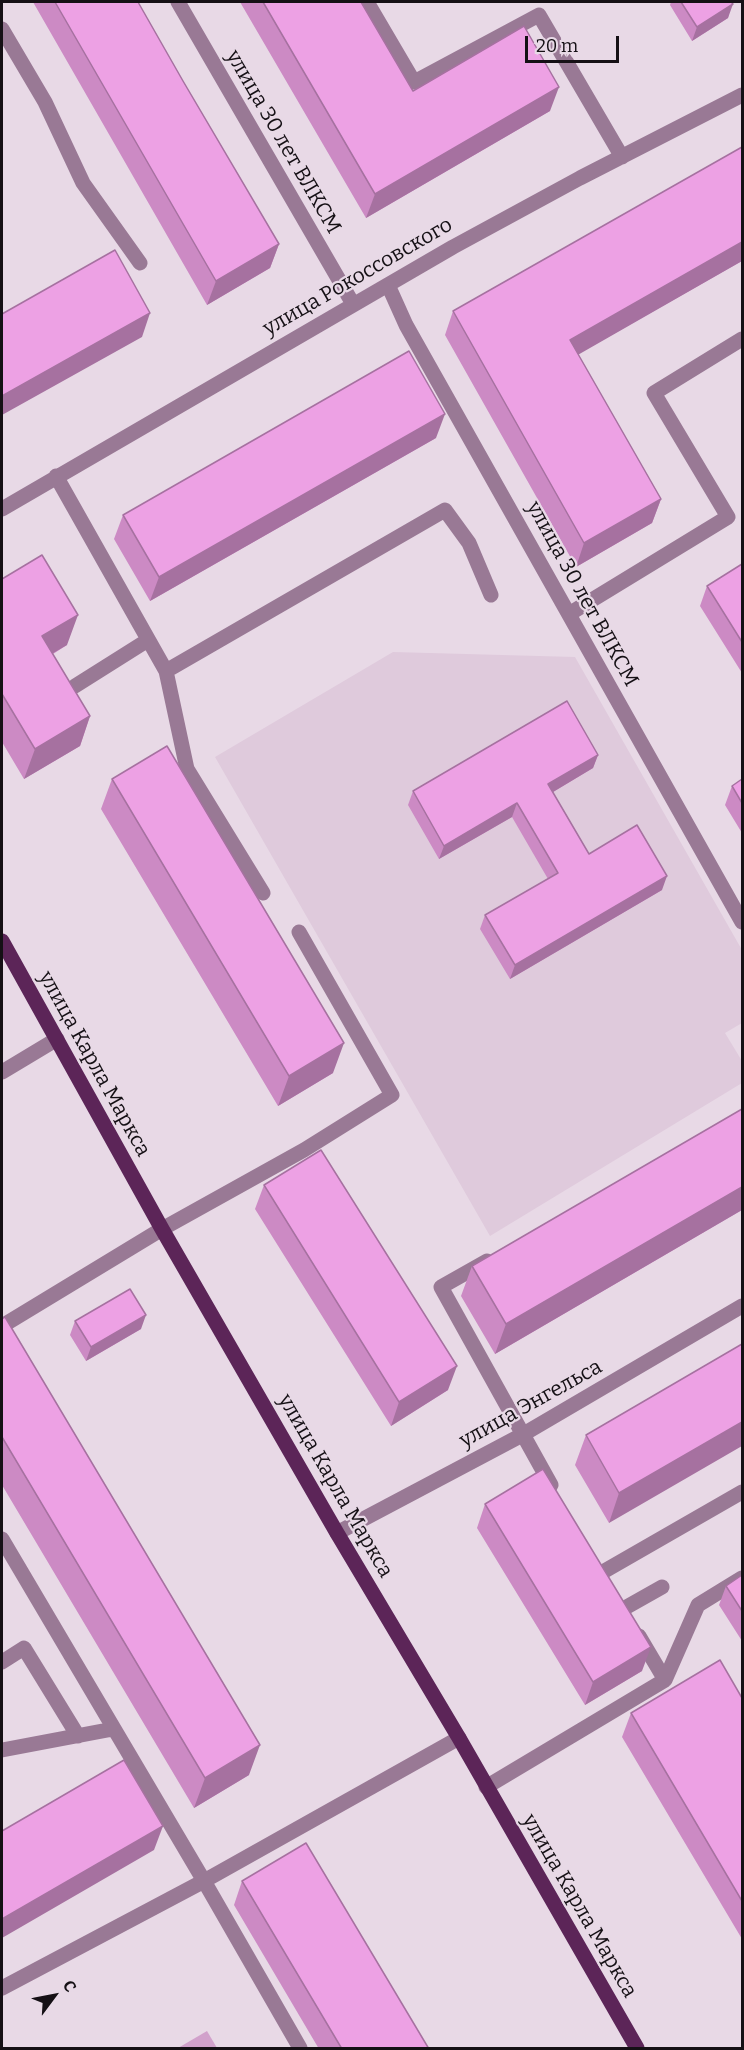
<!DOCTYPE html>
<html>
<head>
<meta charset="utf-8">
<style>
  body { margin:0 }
  #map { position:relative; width:744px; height:2050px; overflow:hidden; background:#e8d9e6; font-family:Bitter,serif }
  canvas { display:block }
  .frame { position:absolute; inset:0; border:3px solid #151015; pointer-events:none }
  .north { position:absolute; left:24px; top:1966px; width:60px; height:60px; -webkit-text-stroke:4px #e8d9e6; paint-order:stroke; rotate:58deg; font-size:16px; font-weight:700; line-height:24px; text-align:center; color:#151015 }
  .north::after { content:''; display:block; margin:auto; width:21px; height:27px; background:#151015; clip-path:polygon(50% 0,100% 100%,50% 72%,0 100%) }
  .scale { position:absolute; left:525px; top:36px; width:94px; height:27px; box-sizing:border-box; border:3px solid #151015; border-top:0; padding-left:8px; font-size:18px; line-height:21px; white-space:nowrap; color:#151015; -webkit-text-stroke:4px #e8d9e6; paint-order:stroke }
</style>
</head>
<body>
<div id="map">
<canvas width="744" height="2050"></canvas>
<div class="frame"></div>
<div class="north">С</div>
<div class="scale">20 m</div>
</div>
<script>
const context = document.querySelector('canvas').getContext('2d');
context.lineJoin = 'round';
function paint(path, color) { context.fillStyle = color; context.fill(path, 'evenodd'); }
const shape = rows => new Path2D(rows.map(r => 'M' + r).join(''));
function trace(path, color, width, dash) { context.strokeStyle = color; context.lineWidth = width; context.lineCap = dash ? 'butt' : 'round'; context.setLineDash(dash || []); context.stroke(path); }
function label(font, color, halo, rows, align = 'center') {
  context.font = font + ' Bitter,serif'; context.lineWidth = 4.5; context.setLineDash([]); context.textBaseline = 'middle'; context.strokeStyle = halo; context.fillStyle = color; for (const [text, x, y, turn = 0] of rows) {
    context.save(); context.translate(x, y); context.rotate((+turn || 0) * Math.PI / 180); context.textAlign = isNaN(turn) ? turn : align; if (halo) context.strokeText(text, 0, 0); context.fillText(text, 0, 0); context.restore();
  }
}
const built = shape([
  [393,652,575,657,742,950,742,1023,725,1033,742,1061,742,1083,490,1236,215,757]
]);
const green = shape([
  [207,2031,217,2048,178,2048]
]);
const minor = shape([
  [178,2,353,304],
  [367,2,414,82,539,15,622,157],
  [2,29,45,102,83,183,140,263],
  [388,285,406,325,742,922],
  [56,476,166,671,445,510,469,543,491,595],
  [2,509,453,247,580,178,742,95],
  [569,614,728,517,654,393,742,339],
  [166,671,187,769,263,893],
  [75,686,148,640],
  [2,1072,57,1039],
  [487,1261,441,1287,551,1485],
  [2,1326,162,1229,304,1150,392,1095,299,932],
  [337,1533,522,1435,742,1306],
  [2,1539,204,1881,300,2048],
  [601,1573,742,1492],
  [623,1609,662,1587],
  [2,1662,24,1648,78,1736],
  [665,1680,698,1605,742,1578],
  [2,1750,113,1729],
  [486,1787,665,1680,639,1636],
  [2,1988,204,1881,459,1738]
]);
const major = shape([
  [2,941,162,1229,337,1533,459,1738,637,2048]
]);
const wall = shape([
  [33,2,138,2,183,81,279,244,270,268,207,305],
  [240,2,361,2,413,91,550,111,366,218],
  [671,2,731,2,728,18,692,41,670,5],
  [742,147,742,261,578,354,661,499,652,523,576,567,445,335,453,311],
  [436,438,150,601,114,539,123,515],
  [742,564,742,673,700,606,707,586],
  [2,579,67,645,53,654,90,716,80,746,24,779,2,742],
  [598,755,593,768,553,792,589,854,662,890,510,979,480,929,485,915,548,879,512,817,439,859,408,805,413,791],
  [112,779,333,1073,278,1106,101,809],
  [742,779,742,833,725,805,732,786],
  [742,1109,742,1210,495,1354,461,1296,472,1266],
  [264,1185,448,1390,391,1426,255,1209],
  [2,1319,249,1775,194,1808,2,1485],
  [75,1321,141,1329,86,1361,70,1335],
  [742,1344,609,1523,575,1465,586,1435],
  [485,1504,642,1671,585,1705,477,1528],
  [742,1575,742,1641,719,1605,726,1586],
  [742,1698,742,1939,622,1737,631,1713],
  [242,1881,429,2049,319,2049,234,1905]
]);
const shadedWall = shape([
  [733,4,728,18,692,41,697,27],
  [559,87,550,111,366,218,375,194],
  [742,242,742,261,562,364,570,340],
  [279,244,270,268,207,305,216,281],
  [150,313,142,337,2,415,2,396],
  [445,414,436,438,150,601,159,577],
  [661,499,652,523,576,567,584,543],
  [78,615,67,645,31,666,42,636],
  [90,716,80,746,24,779,35,749],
  [598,755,593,768,543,798,548,784],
  [517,803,512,817,439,859,444,846],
  [667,876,662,890,510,979,515,965],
  [344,1043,333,1073,278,1106,289,1076],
  [742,1187,742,1210,495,1354,506,1324],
  [146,1315,141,1329,86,1361,91,1347],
  [457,1366,448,1390,391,1426,399,1402],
  [742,1422,742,1446,609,1523,619,1493],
  [651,1647,642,1671,585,1705,593,1682],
  [260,1745,249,1775,194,1808,205,1778],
  [163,1826,154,1850,2,1938,2,1919]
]);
const building = shape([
  [55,2,138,2,183,81,279,244,216,281,55,2],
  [263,2,361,2,413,91,524,26,559,87,375,194,263,2],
  [681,2,731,2,733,4,697,27,681,2],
  [742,147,742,242,570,340,661,499,584,543,453,311,742,147],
  [115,250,150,313,2,396,2,314,115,250],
  [409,351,445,414,159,577,123,515,409,351],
  [42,555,78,615,42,636,90,716,35,749,2,694,2,579,42,555],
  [742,564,742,642,707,586,742,564],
  [567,701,598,755,548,784,589,854,637,825,667,876,515,965,485,915,558,873,517,803,444,846,413,791,567,701],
  [167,746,344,1043,289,1076,112,779,167,746],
  [742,779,742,803,732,786,742,779],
  [742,1109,742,1187,506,1324,472,1266,742,1109],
  [321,1150,457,1366,399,1402,264,1185,321,1150],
  [130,1289,146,1315,91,1347,75,1321,130,1289],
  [5,1317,260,1745,205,1778,2,1437,2,1319,5,1317],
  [742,1344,742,1422,619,1493,586,1435,742,1344],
  [543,1469,651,1647,593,1682,485,1504,543,1469],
  [742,1575,742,1611,726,1586,742,1575],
  [720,1660,742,1698,742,1901,631,1713,720,1660],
  [124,1760,163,1826,2,1919,2,1831,124,1760],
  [306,1843,429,2049,342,2049,242,1881,306,1843]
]);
const streetNames = [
  ["улица 30 лет ВЛКСМ",283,142,60],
  ["улица Рокоссовского",358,277,-30],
  ["улица 30 лет ВЛКСМ",582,594,61],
  ["улица Карла Маркса",94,1064,61],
  ["улица Энгельса",531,1404,-29],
  ["улица Карла Маркса",335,1486,60],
  ["улица Карла Маркса",579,1906,60]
];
paint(built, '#dfcadc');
paint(green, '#d1a1cb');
trace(minor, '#997995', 15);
trace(major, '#5c2558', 15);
paint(wall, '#cc8ac4');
paint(shadedWall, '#a671a0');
paint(building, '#eda1e4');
trace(building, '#a671a0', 1.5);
label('21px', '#151015', '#e8d9e6', streetNames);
</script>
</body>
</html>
